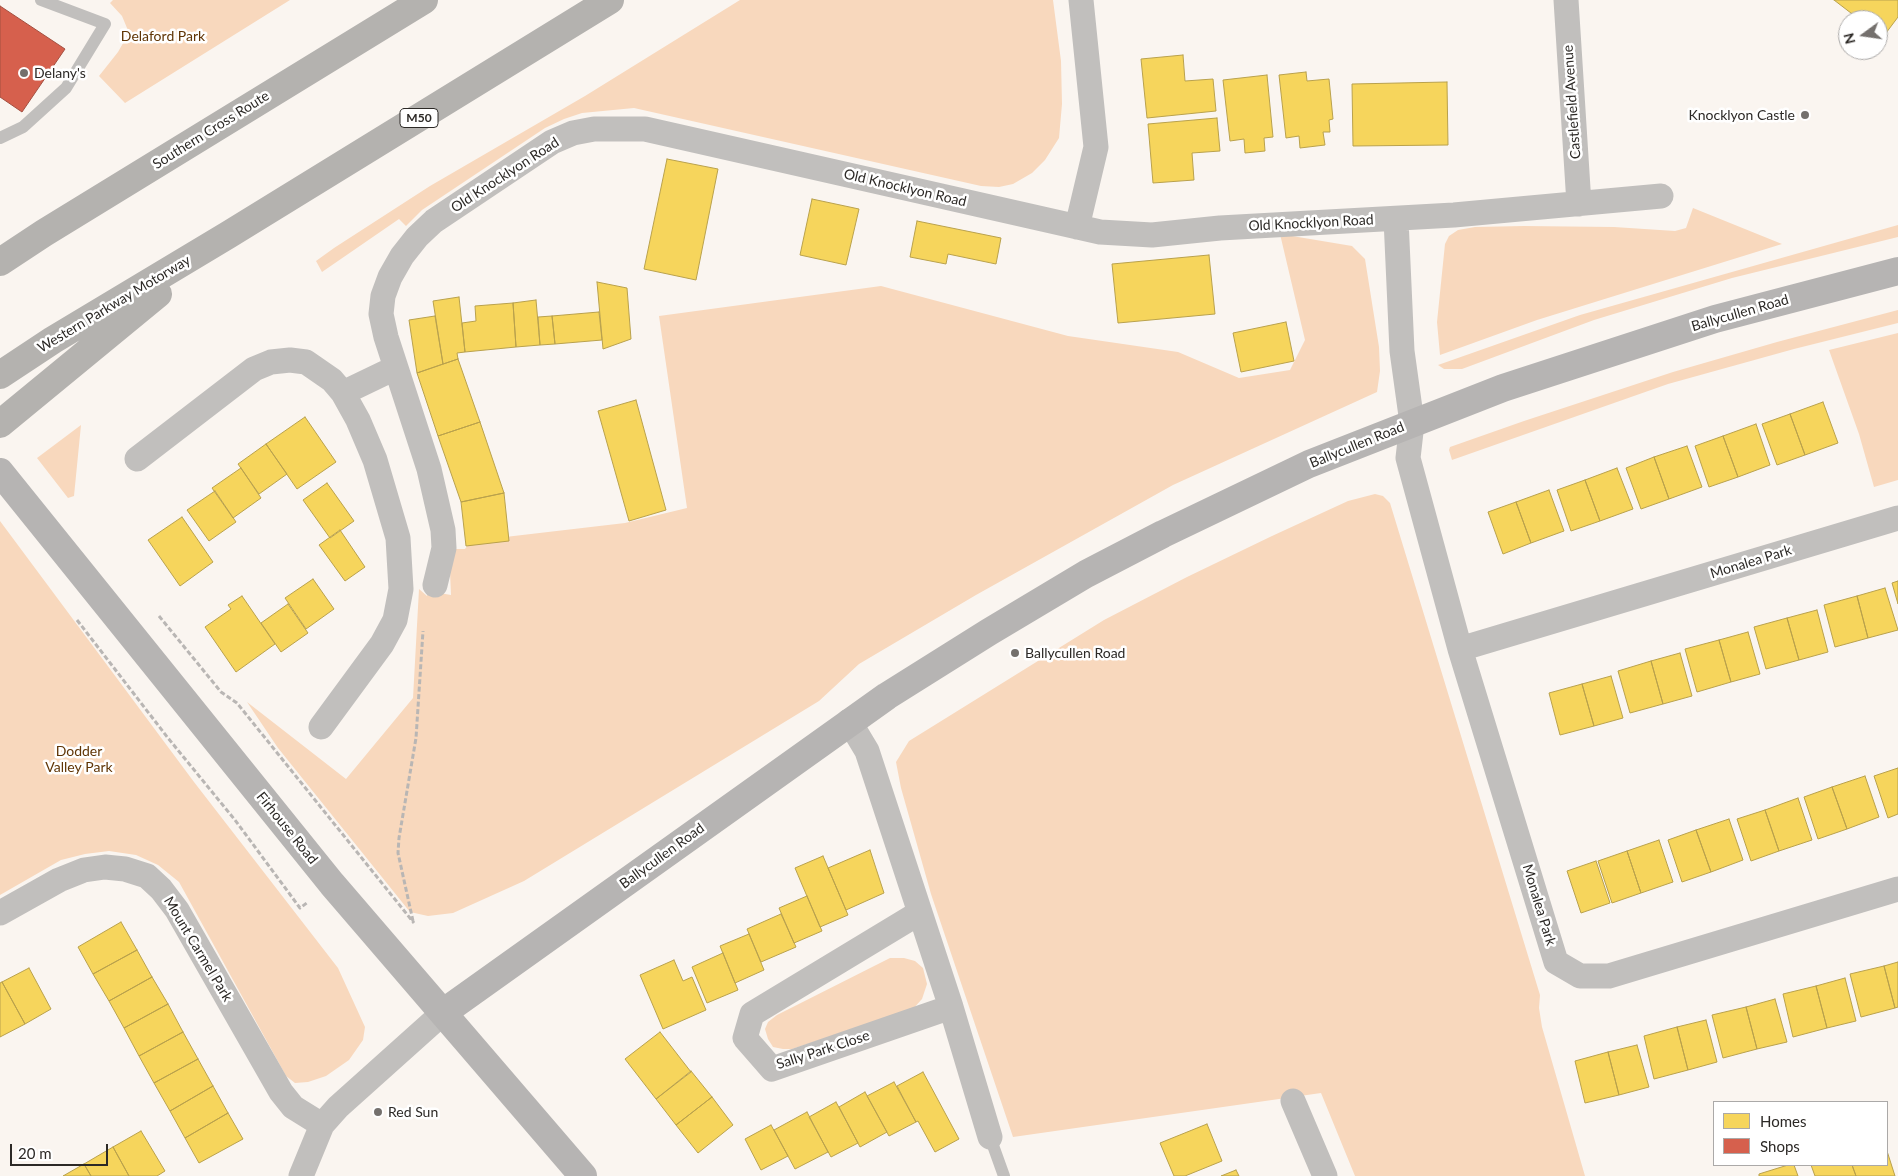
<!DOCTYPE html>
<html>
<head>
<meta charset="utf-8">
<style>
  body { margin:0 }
  #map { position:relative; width:1898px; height:1176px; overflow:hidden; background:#faf5f0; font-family:Lato,sans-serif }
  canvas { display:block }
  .legend { position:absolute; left:1713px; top:1101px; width:175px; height:65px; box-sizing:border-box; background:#fff; border:1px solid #aba9a8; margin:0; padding:6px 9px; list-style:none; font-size:15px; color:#2c2926 }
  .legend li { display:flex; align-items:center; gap:10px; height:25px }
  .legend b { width:25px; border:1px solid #aba9a8 }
  .north { position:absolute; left:1838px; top:10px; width:50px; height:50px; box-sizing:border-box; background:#fff; border:1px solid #aba9a8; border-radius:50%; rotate:256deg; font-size:14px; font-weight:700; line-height:20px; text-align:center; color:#2c2926 }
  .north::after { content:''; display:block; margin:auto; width:18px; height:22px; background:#74706d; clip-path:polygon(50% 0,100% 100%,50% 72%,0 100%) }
  .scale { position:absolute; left:10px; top:1144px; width:98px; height:22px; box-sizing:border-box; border:2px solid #2c2926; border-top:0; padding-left:6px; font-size:15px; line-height:18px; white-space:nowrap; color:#2c2926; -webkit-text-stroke:4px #fff; paint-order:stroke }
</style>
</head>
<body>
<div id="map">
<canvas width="1898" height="1176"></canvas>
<ul class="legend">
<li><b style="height:14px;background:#f6d55c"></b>Homes</li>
<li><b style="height:14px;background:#d6604d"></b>Shops</li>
</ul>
<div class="north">N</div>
<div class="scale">20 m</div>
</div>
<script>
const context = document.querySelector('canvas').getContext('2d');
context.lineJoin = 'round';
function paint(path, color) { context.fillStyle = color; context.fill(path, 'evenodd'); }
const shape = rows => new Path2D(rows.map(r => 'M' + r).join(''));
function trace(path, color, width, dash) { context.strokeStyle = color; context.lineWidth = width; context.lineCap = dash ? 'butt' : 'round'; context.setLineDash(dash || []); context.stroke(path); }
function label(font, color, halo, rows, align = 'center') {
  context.font = font + ' Lato,sans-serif'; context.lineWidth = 5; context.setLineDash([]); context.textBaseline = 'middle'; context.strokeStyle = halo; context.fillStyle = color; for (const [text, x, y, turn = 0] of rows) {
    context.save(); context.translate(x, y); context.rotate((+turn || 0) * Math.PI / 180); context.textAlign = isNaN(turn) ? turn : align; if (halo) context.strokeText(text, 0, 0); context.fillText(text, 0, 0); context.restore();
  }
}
const green = shape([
  [113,0,290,0,125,103,99,76,118,52,126,38,127,28,122,16,110,3],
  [740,0,1053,0,1061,61,1062,104,1059,138,1045,160,1032,173,1013,184,999,187,981,186,634,108,582,113,564,119,545,128,422,210,406,226,399,219,322,272,316,261,334,248,430,186,585,96],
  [1693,208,1782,244,1537,320,1440,355,1437,322,1445,244,1449,236,1458,230,1475,227,1524,226,1614,227,1675,231,1686,228],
  [1898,225,1898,237,1732,278,1594,320,1462,369,1444,369,1438,365,1580,315],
  [1280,234,1352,246,1365,259,1379,347,1380,371,1377,392,1173,485,976,595,859,664,819,701,524,881,453,913,428,916,410,912,278,748,247,702,346,779,413,698,419,589,427,596,428,591,451,595,449,549,465,549,471,541,625,523,687,508,659,316,881,286,1068,336,1178,352,1239,378,1290,370,1305,340],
  [1898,310,1898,323,1794,349,1668,384,1452,460,1449,450,1450,447,1524,421,1673,372,1777,342],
  [1898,333,1898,480,1874,487,1859,434,1829,350],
  [81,425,74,496,68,498,37,458],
  [1375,494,1383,496,1390,503,1540,995,1539,1008,1542,1027,1585,1176,1355,1176,1321,1093,1013,1137,931,894,901,788,896,762,909,741,1104,620,1187,577,1272,536,1348,501],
  [0,521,194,782,338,968,365,1027,363,1040,349,1060,326,1076,308,1082,295,1083,286,1076,179,882,158,865,136,855,109,851,85,854,61,860,0,895],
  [890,958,904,958,915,961,923,968,927,984,922,999,912,1010,792,1049,783,1049,773,1047,768,1039,765,1029,768,1022,777,1015]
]);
const homes = shape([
  [1834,0,1898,0,1898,17,1883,37,1878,34,1878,20,1860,20,1834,0],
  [1183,55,1185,81,1213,79,1216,111,1147,118,1141,59,1183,55],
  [1306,72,1307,81,1329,79,1333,119,1329,120,1330,132,1323,132,1325,145,1300,148,1299,136,1286,138,1279,75,1306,72],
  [1267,75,1273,137,1264,138,1265,151,1245,153,1244,139,1230,141,1223,80,1267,75],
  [1447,82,1448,145,1353,146,1352,84,1447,82],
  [1217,118,1220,151,1192,153,1194,180,1153,183,1148,124,1217,118],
  [667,159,718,169,696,280,644,269,667,159],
  [812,199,859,209,846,265,800,255,812,199],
  [917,221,1001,238,996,264,948,254,946,264,910,257,917,221],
  [1209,255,1215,314,1118,323,1112,264,1209,255],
  [597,282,627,288,631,339,603,349,597,282],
  [459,297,465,352,457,353,458,359,443,364,433,301,459,297],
  [536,300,540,345,516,347,513,303,536,300],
  [513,303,516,347,465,352,462,323,476,321,475,306,513,303],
  [599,312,602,340,555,344,552,316,599,312],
  [435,316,443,364,417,373,409,320,435,316],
  [552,316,555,344,540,345,538,317,552,316],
  [1286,322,1294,361,1241,372,1233,333,1286,322],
  [458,359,480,422,438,436,417,373,458,359],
  [636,400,666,510,629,521,598,411,636,400],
  [1823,402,1838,443,1805,455,1790,414,1823,402],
  [1790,414,1805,455,1777,465,1762,424,1790,414],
  [305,417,336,462,297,489,266,444,305,417],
  [480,422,504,493,461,502,438,436,480,422],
  [1756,424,1770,465,1738,477,1723,436,1756,424],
  [1723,436,1738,477,1709,487,1695,446,1723,436],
  [266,444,287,474,259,494,238,464,266,444],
  [1687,446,1702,487,1669,499,1654,457,1687,446],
  [1654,457,1669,499,1641,509,1626,468,1654,457],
  [241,468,261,498,233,518,212,488,241,468],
  [1617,468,1633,509,1600,521,1585,480,1617,468],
  [1585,480,1600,521,1571,531,1557,490,1585,480],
  [327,483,354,521,330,538,303,500,327,483],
  [1549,490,1564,531,1531,543,1516,502,1549,490],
  [215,491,236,522,209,541,187,510,215,491],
  [504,493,509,541,466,546,461,502,504,493],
  [1516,502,1531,543,1503,554,1488,512,1516,502],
  [182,517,213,562,180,586,148,540,182,517],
  [340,530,365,567,345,581,319,545,340,530],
  [313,579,334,609,306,629,285,598,313,579],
  [1898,581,1898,604,1892,583,1898,581],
  [1885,588,1898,630,1868,638,1857,596,1885,588],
  [242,596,275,644,236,672,205,627,231,609,228,605,242,596],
  [1857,596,1868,638,1835,647,1824,605,1857,596],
  [288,604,308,633,281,652,261,623,288,604],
  [1817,610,1828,652,1799,660,1787,618,1817,610],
  [1787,618,1799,660,1766,669,1754,627,1787,618],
  [1748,632,1760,674,1731,682,1719,640,1748,632],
  [1719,640,1731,682,1697,692,1685,649,1719,640],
  [1680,653,1692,696,1663,704,1651,661,1680,653],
  [1651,661,1663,704,1630,713,1618,671,1651,661],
  [1611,676,1623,718,1594,726,1582,684,1611,676],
  [1582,684,1594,726,1560,735,1549,693,1582,684],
  [1898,768,1898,814,1888,818,1874,776,1898,768],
  [1865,776,1879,817,1847,829,1832,787,1865,776],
  [1832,787,1847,829,1818,839,1804,797,1832,787],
  [1798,798,1812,840,1779,851,1765,810,1798,798],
  [1765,810,1779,851,1751,861,1737,819,1765,810],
  [1729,819,1743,860,1711,872,1696,830,1729,819],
  [1696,830,1711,872,1682,882,1668,840,1696,830],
  [1659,840,1673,882,1641,893,1627,851,1659,840],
  [870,850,884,893,846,910,828,868,870,850],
  [1627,851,1641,893,1612,903,1598,861,1627,851],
  [823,856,848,915,820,927,795,868,823,856],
  [1596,861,1610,903,1581,913,1567,871,1596,861],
  [807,896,822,931,794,943,779,908,807,896],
  [781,914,796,947,761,962,747,929,781,914],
  [121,922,137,950,93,974,78,947,121,922],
  [749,934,764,970,735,983,720,946,749,934],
  [137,950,152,977,109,1001,93,974,137,950],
  [723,953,738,990,707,1003,692,967,723,953],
  [674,960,683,981,692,977,706,1010,663,1029,640,975,674,960],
  [1898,962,1898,1007,1895,1008,1884,966,1898,962],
  [1884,966,1895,1008,1861,1017,1850,974,1884,966],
  [29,968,51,1009,25,1024,2,982,29,968],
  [152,977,168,1004,124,1028,109,1001,152,977],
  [1845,978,1856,1021,1827,1028,1816,986,1845,978],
  [2,982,25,1024,0,1037,0,983,2,982],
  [1816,986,1827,1028,1793,1037,1783,994,1816,986],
  [1775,999,1787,1042,1757,1049,1746,1007,1775,999],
  [168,1004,183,1032,139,1056,124,1028,168,1004],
  [1746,1007,1757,1049,1723,1058,1712,1015,1746,1007],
  [1706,1020,1717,1062,1688,1070,1677,1027,1706,1020],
  [1677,1027,1688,1070,1654,1079,1644,1036,1677,1027],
  [183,1032,198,1059,154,1083,139,1056,183,1032],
  [660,1032,691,1072,656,1099,625,1059,660,1032],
  [1637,1045,1649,1087,1619,1095,1608,1052,1637,1045],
  [1608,1052,1619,1095,1585,1103,1575,1061,1608,1052],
  [198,1059,213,1086,170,1111,154,1083,198,1059],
  [691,1071,712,1097,676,1125,656,1099,691,1071],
  [923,1072,959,1139,935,1152,918,1121,916,1122,897,1086,923,1072],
  [894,1082,916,1122,889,1136,867,1096,894,1082],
  [213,1086,228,1113,185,1138,170,1111,213,1086],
  [865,1092,887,1132,860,1147,839,1107,865,1092],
  [712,1097,733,1125,698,1153,676,1125,712,1097],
  [836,1102,858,1143,831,1157,809,1117,836,1102],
  [807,1112,828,1152,795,1169,774,1130,807,1112],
  [228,1113,243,1139,199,1163,185,1138,228,1113],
  [1207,1124,1222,1161,1185,1176,1174,1176,1160,1143,1207,1124],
  [771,1125,788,1156,761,1170,745,1139,771,1125],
  [141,1131,165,1171,157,1176,129,1176,113,1147,141,1131],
  [113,1147,129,1176,91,1176,84,1164,113,1147],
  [1887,1151,1895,1176,1856,1176,1852,1165,1887,1165,1887,1151],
  [84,1164,91,1176,63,1176,84,1164],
  [1788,1165,1794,1165,1798,1176,1759,1176,1759,1174,1788,1165],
  [1811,1165,1852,1165,1856,1176,1815,1176,1811,1165],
  [1236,1170,1239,1176,1221,1176,1236,1170]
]);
const shops = shape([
  [0,6,65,49,22,112,0,97,0,6]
]);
const path = shape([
  [159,616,221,692,237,703,414,923],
  [77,620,168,738,235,820,300,908,308,902],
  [413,921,398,853,399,838,416,738,423,631]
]);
const lane = shape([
  [0,138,23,127,66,88,105,24,41,0],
  [990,1137,1004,1176]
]);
const street = shape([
  [1566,0,1579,204],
  [1396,219,1402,351,1412,423,1408,458,1460,649,1556,962,1580,976,1609,976,1898,889],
  [1077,227,1096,147,1081,0],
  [343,393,395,368],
  [137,459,254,369,271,362,290,360,306,362,332,380,343,393,358,420,375,460,398,538,401,589,395,620,382,644,321,727],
  [435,585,444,548,443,530,429,469,386,337,381,314,383,296,390,277,402,256,417,237,434,221,552,142,573,133,594,129,645,129,1100,232,1152,235,1220,228,1454,215,1661,196],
  [1460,649,1898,518],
  [849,721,867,751,951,1007,990,1137],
  [0,913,59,880,84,870,105,867,125,869,147,876,161,889,177,910,281,1092,293,1107,322,1125],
  [919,913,752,1014,745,1038,772,1069,951,1007],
  [1293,1101,1325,1176],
  [301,1176,322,1125,338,1107,444,1012]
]);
const secondary = shape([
  [0,472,332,884,583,1176],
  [444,1012,887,696,989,632,1086,574,1163,534,1309,464,1503,388,1715,319,1898,271]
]);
const highway = shape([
  [0,262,44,233,424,0],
  [0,375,53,340,228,235,610,0],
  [0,424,158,294]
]);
const markers = [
  [24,73,5,"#74706d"],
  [1805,115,5,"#74706d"],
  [1015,653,5,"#74706d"],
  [378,1112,5,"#74706d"]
];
const shields = [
  [419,118,38]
];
const shieldNames = [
  ["M50",419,118]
];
const parkNames = [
  ["Delaford Park",163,36],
  ["Dodder",79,751],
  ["Valley Park",79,767]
];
const poiNames = [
  ["Delany's",34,73],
  ["Knocklyon Castle",1795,115,"right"],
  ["Ballycullen Road",1025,653],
  ["Red Sun",388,1112]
];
const streetNames = [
  ["Castlefield Avenue",1572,102,-94],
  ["Southern Cross Route",211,130,-32],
  ["Old Knocklyon Road",505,175,-33],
  ["Old Knocklyon Road",905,188,13],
  ["Old Knocklyon Road",1311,223,-3],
  ["Western Parkway Motorway",114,304,-31],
  ["Ballycullen Road",1740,313,-16],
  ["Ballycullen Road",1357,445,-22],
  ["Monalea Park",1751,562,-17],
  ["Firhouse Road",287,828,51],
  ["Ballycullen Road",662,856,-36],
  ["Monalea Park",1539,905,73],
  ["Mount Carmel Park",198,949,59],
  ["Sally Park Close",823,1050,-18]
];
paint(green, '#f8d8bd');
paint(homes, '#f6d55c');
trace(homes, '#b9a14c', 1);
paint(shops, '#d6604d');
trace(shops, '#a35041', 1);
trace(path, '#b9b6b4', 3, [5, 2.5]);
trace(lane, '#c1bfbd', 12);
trace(street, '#c1bfbd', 25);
trace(secondary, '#b6b4b3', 28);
trace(highway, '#b4b2af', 28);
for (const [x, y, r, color] of markers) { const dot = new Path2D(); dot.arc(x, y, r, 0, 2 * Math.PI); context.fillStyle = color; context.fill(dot); trace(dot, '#fff', 2); }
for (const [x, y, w] of shields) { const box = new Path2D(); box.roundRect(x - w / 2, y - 9.5, w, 19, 4); context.fillStyle = '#fff'; context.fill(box); trace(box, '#2c2926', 1); }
label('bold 12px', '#2c2926', null, shieldNames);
label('14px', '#603505', '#fff', parkNames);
label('14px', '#2c2926', '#fff', poiNames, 'left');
label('14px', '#2c2926', '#fff', streetNames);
</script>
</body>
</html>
